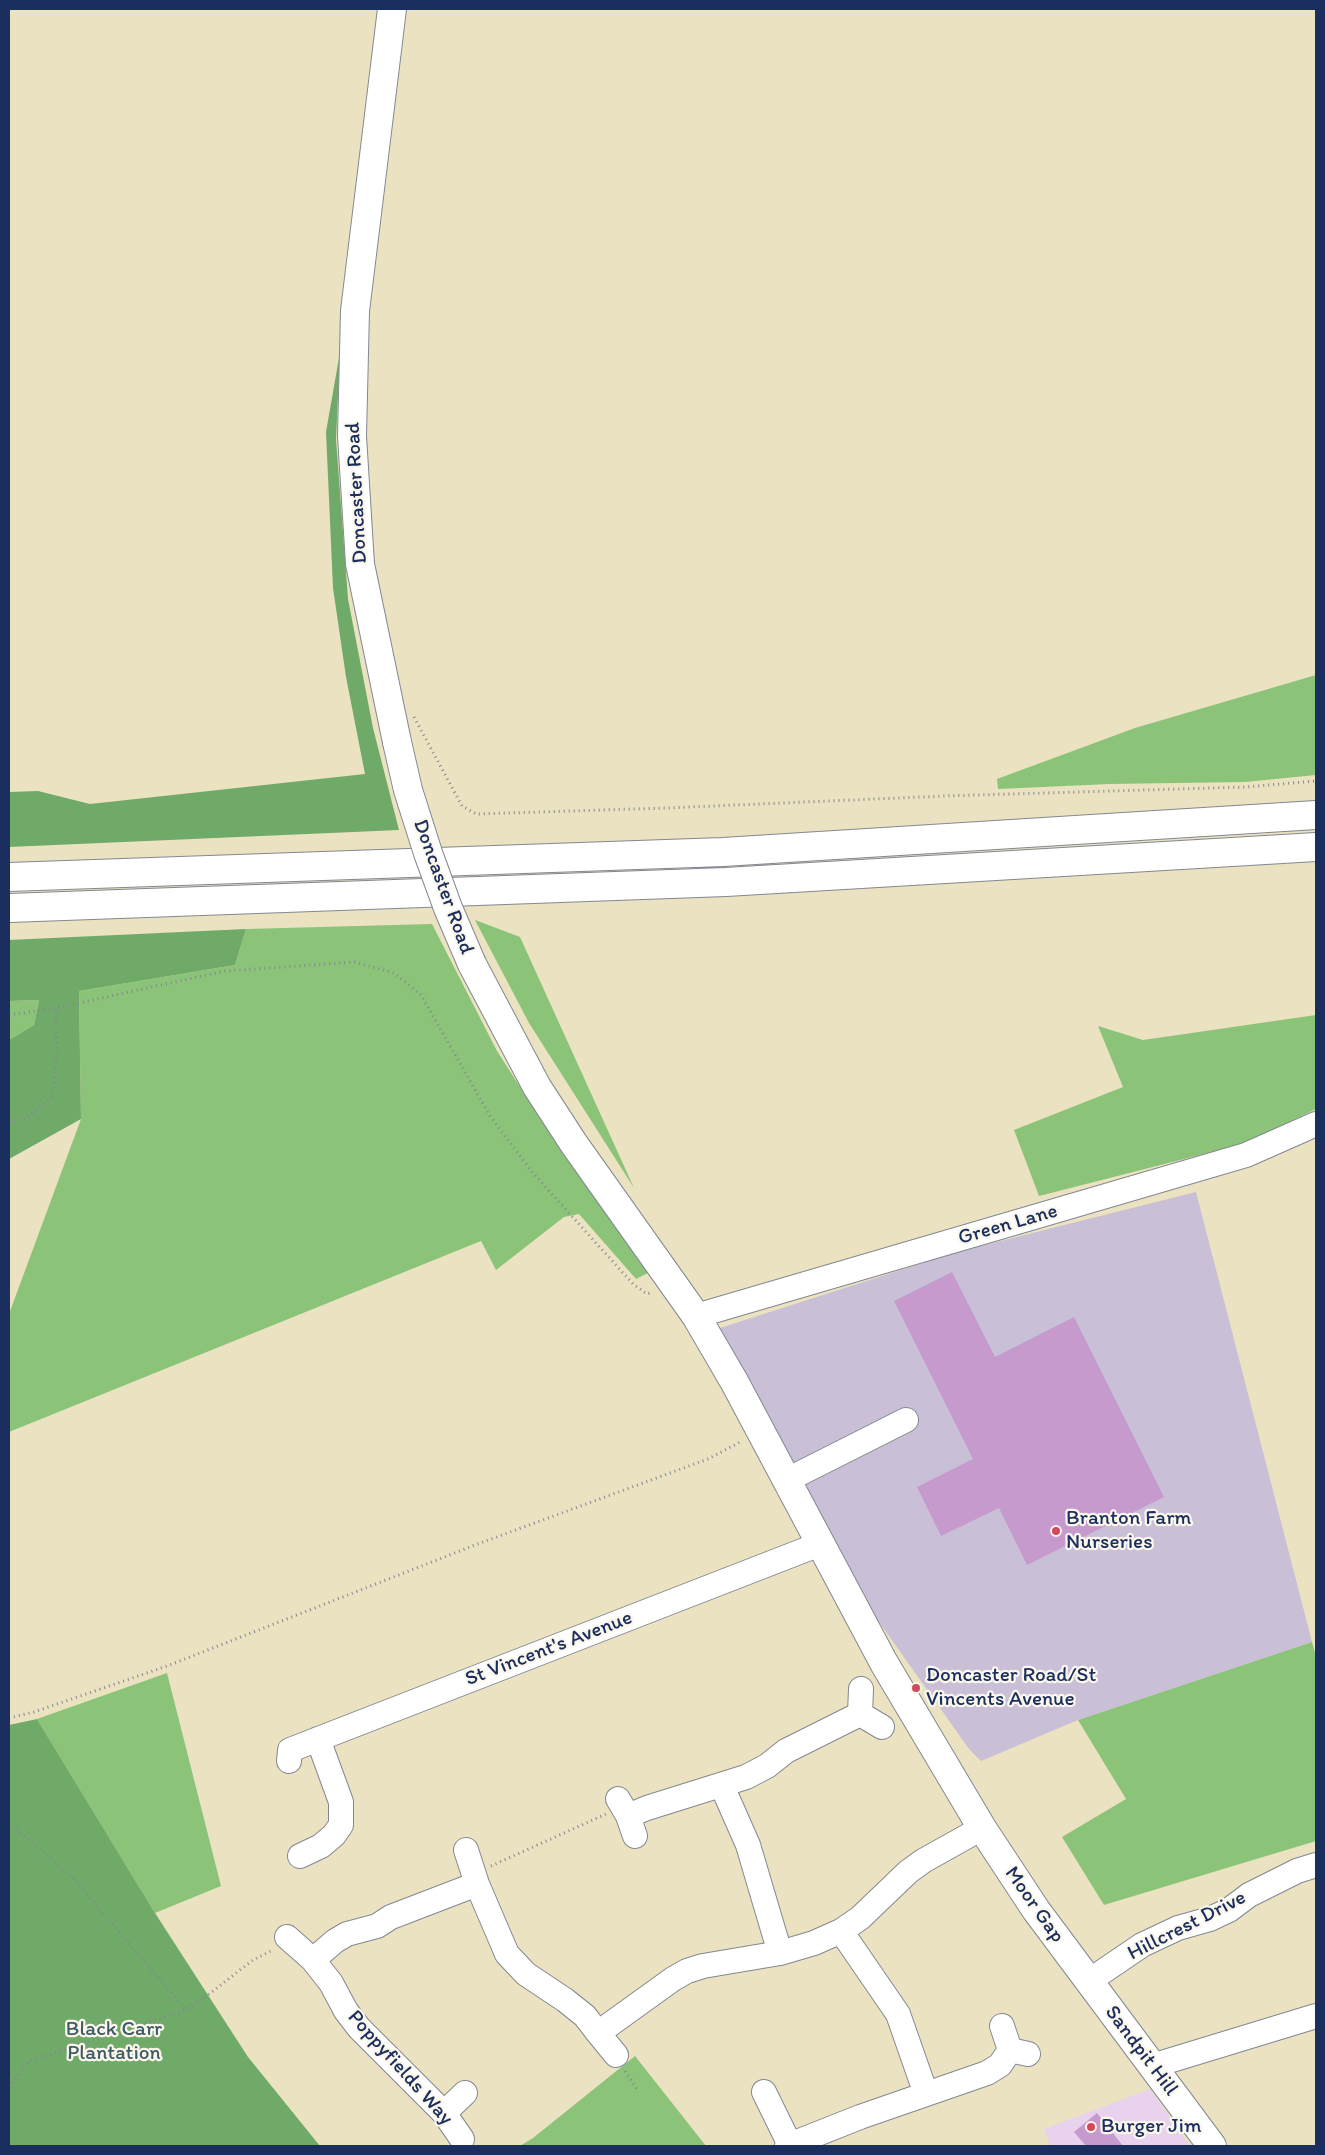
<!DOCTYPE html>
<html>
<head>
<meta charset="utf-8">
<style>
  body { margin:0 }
  #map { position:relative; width:1325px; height:2155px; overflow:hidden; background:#ebe2c1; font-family:Itim,sans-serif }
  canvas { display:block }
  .frame { position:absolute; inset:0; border:10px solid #1b2f5e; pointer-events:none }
</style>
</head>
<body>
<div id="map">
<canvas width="1325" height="2155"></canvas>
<div class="frame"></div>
</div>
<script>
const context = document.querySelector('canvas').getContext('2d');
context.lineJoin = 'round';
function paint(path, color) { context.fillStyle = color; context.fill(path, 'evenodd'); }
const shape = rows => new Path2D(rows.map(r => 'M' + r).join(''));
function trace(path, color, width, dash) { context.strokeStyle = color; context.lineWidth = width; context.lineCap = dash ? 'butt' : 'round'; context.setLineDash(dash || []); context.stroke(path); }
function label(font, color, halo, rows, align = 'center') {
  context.font = font + ' Itim,sans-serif'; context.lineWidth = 4.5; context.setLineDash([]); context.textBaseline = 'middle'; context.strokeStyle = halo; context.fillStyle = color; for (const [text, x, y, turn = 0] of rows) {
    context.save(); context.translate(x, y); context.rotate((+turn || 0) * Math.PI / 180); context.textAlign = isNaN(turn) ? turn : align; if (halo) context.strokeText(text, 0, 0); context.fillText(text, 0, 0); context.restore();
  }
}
const built = shape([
  [1150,2089,1190,2146,1050,2146,1044,2129]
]);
const industrial = shape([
  [1196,1192,1312,1642,1078,1720,981,1761,969,1749,877,1619,720,1328,957,1252]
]);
const green = shape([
  [1316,675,1316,775,1245,782,1109,784,998,789,997,779,1135,728],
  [475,920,520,937,634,1188,529,1023],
  [432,924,497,1051,563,1154,652,1271,636,1279,579,1214,564,1217,496,1270,481,1241,9,1432,9,1314,81,1119,79,991,235,965,246,929],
  [39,1000,34,1025,9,1040,9,1001],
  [1316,1015,1316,1109,1243,1144,1039,1196,1014,1130,1123,1087,1098,1026,1143,1040],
  [1312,1642,1316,1656,1316,1841,1104,1905,1062,1837,1126,1799,1078,1720],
  [167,1673,221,1886,155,1913,37,1719],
  [635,2056,706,2146,520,2146,533,2138]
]);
const forest = shape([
  [340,352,336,439,348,599,373,728,399,830,9,847,9,792,38,791,90,804,365,774,346,677,333,588,326,432],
  [246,929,235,965,79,991,81,1119,9,1159,9,1040,34,1025,39,1000,9,1001,9,940],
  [37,1719,155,1913,248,2057,320,2146,9,2146,9,1725]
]);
const building = shape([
  [952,1272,995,1357,1074,1317,1164,1497,1027,1565,999,1508,941,1536,917,1487,973,1459,894,1301],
  [1097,2113,1123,2146,1086,2146,1074,2132]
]);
const path = shape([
  [414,717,462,806,476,814,667,808,944,796,1245,787,1316,781],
  [9,1015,56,1008,225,971,355,962,394,973,421,995,490,1116,533,1173,633,1284,647,1294,653,1292],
  [9,1121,25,1119,52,1097,57,1055,56,1008],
  [9,1718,34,1712,167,1666,475,1545,708,1459,742,1441],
  [9,1823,72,1877,186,2010],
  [491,1866,606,1814],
  [625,2071,638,2091],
  [9,2087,29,2061,186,2010,204,1998,253,1960,273,1950]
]);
const minor = shape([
  [696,1316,1246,1155,1316,1124],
  [787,1480,906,1420],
  [860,1714,861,1689],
  [289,1761,290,1750,820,1544],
  [722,1786,748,1845,780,1953],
  [618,1799,628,1816],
  [635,1836,628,1816,647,1808,746,1777,767,1766,786,1751,860,1714,882,1727],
  [466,1850,477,1884],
  [300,1856,321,1846,334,1835,341,1825,341,1802,318,1739],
  [841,1931,898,2014,926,2094],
  [287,1937,313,1960],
  [1089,1981,1142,1945,1178,1928,1210,1919,1229,1910,1249,1895,1297,1871,1316,1865],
  [1002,2026,1010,2050],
  [598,2033,616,2055],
  [1152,2066,1316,2016],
  [764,2092,790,2145],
  [444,2113,465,2093],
  [462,2139,444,2113,359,2028,346,2011,331,1983,313,1960,335,1941,347,1934,377,1926,391,1917,477,1884,507,1954,526,1974,565,2000,585,2016,598,2033,673,1979,687,1971,703,1966,780,1953,814,1943,841,1931,860,1918,908,1872,923,1861,982,1828],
  [787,2146,860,2117,987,2073,1000,2065,1010,2050,1028,2054]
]);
const major = shape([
  [392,9,355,311,352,436,360,564,397,742],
  [472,964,537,1087,574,1144,696,1316,735,1383,884,1663,982,1828,1036,1910,1212,2146]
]);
const highway = shape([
  [9,877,723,852,1316,815],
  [9,908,726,882,1316,847]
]);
const majorBridge = shape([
  [397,742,408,790,428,853,448,908,472,964]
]);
const markers = [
  [1056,1531,5,"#d1495b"],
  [916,1688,5,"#d1495b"],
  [1091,2127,5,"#d1495b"]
];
const streetNames = [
  ["Doncaster Road",357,493,-93],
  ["Doncaster Road",443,887,70],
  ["Green Lane",1008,1225,-16],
  ["St Vincent's Avenue",549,1649,-21],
  ["Moor Gap",1034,1905,55],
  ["Hillcrest Drive",1187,1926,-27],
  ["Sandpit Hill",1141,2051,53],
  ["Poppyfields Way",400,2068,48]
];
const poiNames = [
  ["Branton Farm",1066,1519],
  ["Nurseries",1066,1543],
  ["Doncaster Road/St",926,1676],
  ["Vincents Avenue",926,1700],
  ["Burger Jim",1101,2127]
];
const parkNames = [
  ["Black Carr",114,2030],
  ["Plantation",114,2054]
];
paint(built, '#e9d2ed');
paint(industrial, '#c9bfd7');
paint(green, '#8bc478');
paint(forest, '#70aa68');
paint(building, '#c69acd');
trace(minor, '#838890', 26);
trace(major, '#838890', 30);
trace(highway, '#838890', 30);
trace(path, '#838890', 3, [1, 4]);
trace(minor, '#fff', 24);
trace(major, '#fff', 28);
trace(highway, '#fff', 28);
trace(majorBridge, '#838890', 30, []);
trace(majorBridge, '#fff', 28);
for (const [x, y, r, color] of markers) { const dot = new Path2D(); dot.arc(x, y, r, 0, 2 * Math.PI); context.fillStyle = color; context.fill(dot); trace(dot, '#fbf7ec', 2); }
label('21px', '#1b2f5e', '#fbf7ec', streetNames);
label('21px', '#1b2f5e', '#fbf7ec', poiNames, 'left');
label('21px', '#3d5c66', '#fbf7ec', parkNames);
</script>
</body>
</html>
